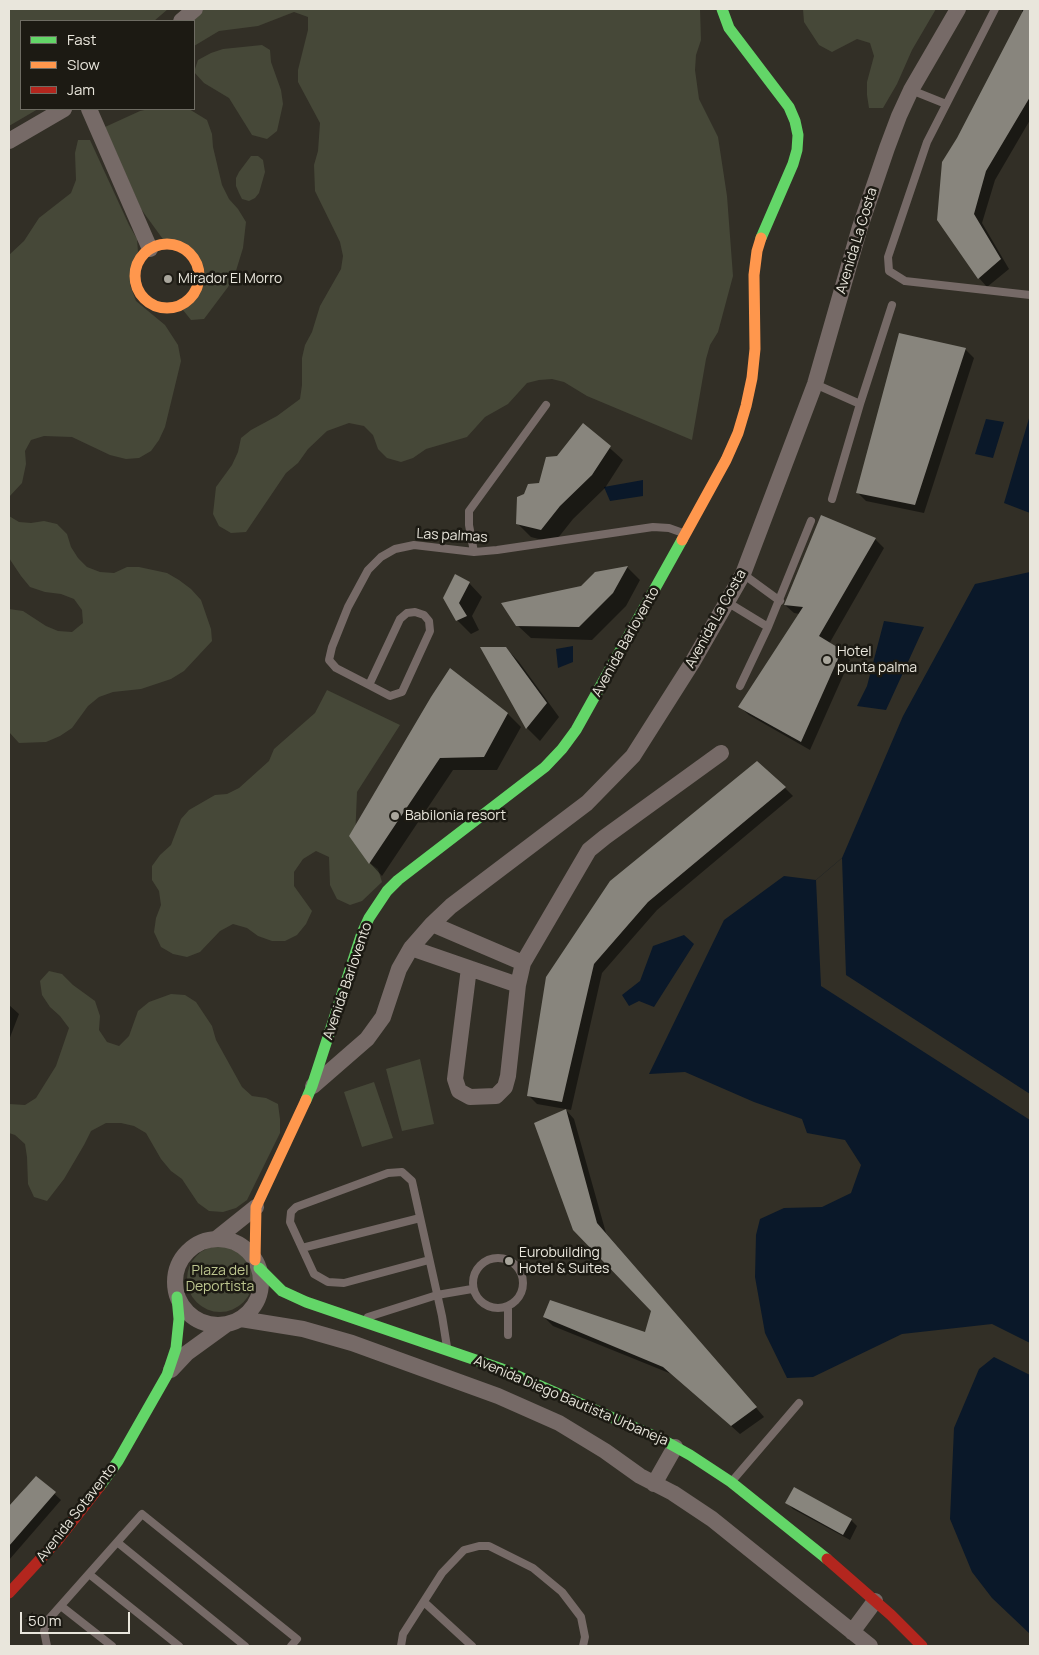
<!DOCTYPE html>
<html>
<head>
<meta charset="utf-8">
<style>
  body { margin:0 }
  #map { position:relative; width:1039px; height:1655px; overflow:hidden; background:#322f26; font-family:Manrope,sans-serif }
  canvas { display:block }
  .frame { position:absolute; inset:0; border:10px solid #e9e6dc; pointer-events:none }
  .legend { position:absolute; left:20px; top:20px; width:175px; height:90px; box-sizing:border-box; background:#1c1a13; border:1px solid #6e6c63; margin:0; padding:6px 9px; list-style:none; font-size:15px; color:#e9e6dc }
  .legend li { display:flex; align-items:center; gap:10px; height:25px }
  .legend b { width:25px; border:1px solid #6e6c63 }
  .scale { position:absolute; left:20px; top:1612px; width:110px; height:22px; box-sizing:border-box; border:2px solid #e9e6dc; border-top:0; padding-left:6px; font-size:15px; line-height:18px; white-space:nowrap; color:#e9e6dc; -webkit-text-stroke:4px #1c1a13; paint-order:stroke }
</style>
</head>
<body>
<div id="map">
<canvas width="1039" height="1655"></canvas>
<div class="frame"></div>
<ul class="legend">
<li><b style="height:6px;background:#63d668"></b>Fast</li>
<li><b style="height:6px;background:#ff974d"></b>Slow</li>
<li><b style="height:6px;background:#b3261e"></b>Jam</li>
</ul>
<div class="scale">50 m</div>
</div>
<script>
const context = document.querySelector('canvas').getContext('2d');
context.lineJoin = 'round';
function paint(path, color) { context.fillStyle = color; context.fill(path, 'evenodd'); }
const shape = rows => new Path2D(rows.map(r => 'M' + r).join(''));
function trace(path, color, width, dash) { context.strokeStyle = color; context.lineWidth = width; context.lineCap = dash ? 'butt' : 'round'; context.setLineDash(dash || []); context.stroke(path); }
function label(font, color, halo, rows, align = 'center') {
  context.font = font + ' Manrope,sans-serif'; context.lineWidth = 5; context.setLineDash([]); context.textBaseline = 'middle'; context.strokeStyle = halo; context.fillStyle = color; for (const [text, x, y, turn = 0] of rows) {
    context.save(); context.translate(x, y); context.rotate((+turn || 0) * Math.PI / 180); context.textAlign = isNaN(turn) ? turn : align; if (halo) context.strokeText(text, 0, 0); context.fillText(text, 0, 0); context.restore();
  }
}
const green = shape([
  [9,9,168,9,154,21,21,21,21,109,38,109,9,126],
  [196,9,700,9,701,40,696,55,695,70,699,99,718,137,727,196,733,276,718,332,710,345,706,359,692,440,587,396,564,382,552,379,539,380,527,383,508,404,485,417,467,437,426,449,413,458,401,462,387,458,378,449,373,435,364,426,349,423,327,431,308,449,298,463,286,473,246,532,231,533,219,526,213,514,216,487,232,465,238,452,241,438,251,430,277,416,300,399,302,385,302,358,305,345,312,332,320,306,341,269,343,256,340,242,315,191,314,165,318,151,320,123,298,82,298,70,308,30,308,17,294,12,258,26,219,31,194,46,194,21,183,21],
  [803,9,936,9,912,50,897,84,883,108,869,108,867,95,867,82,874,56,870,43,857,39,832,52,819,45,804,22],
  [262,45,270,50,271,62,281,90,283,104,277,131,267,139,252,135,229,98,204,83,194,72,198,60,211,53,223,49],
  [149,109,189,109,207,120,212,134,213,147,222,185,229,199,238,209,246,222,243,248,235,274,228,287,204,319,191,320,183,310,194,294,197,271,191,261,181,252,165,242,141,209,105,127,140,111],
  [78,140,90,140,129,225,137,239,138,252,132,267,130,285,136,301,165,325,178,345,181,361,165,427,159,440,151,451,139,458,126,459,110,455,72,437,44,436,31,440,25,451,26,464,22,483,9,497,9,255,24,241,39,218,71,193,76,180,75,153],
  [251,156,258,156,263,160,265,172,259,193,255,198,249,201,242,199,239,193,236,186,236,178,239,172],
  [9,516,19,522,31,523,44,521,57,524,67,534,71,547,78,558,87,567,100,572,114,573,127,567,139,567,167,573,179,580,191,589,201,600,211,629,212,641,184,671,171,679,141,689,113,692,99,697,88,706,72,728,60,736,46,742,19,743,9,732,9,609,23,611,46,626,58,631,72,632,83,623,82,610,74,599,61,594,45,592,30,587,21,576,9,558],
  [327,690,400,725,357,792,355,839,368,862,378,869,382,882,362,901,350,905,337,899,330,885,329,857,316,851,303,859,294,872,294,886,312,911,306,924,297,935,285,941,272,941,258,936,247,928,233,924,220,931,200,952,187,957,173,954,161,947,154,932,156,918,161,905,159,891,152,880,152,866,160,855,171,845,181,819,189,810,215,795,227,794,239,788,269,761,274,749,315,713],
  [49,971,62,974,73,985,95,1001,100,1016,99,1030,107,1042,119,1046,129,1036,138,1011,149,1002,171,994,185,995,196,1002,212,1026,216,1040,242,1087,252,1096,266,1098,278,1104,280,1119,280,1133,247,1200,236,1208,223,1212,209,1211,198,1203,182,1179,171,1171,161,1159,146,1133,134,1126,121,1123,106,1123,91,1131,84,1145,64,1179,47,1201,34,1197,28,1184,27,1157,25,1144,15,1135,9,1133,9,1104,25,1105,36,1098,56,1066,69,1028,60,1016,50,1007,42,995,40,981],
  [420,1059,434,1124,402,1131,386,1069],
  [374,1082,393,1138,362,1147,344,1092],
  '187 1279a33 33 0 1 1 66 0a33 33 0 1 1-66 0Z'
]);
const water = shape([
  [1030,415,1030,513,1004,503],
  [986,419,1004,422,993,458,975,454],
  [643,480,643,496,610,501,604,487],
  [1030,572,1030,1343,992,1324,902,1334,813,1377,787,1378,765,1333,755,1277,756,1235,760,1219,784,1208,822,1207,851,1193,861,1165,845,1140,807,1133,802,1119,754,1102,685,1072,649,1074,724,920,784,876,816,880,842,858,903,716,975,584],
  [884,621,924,627,886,710,857,706,867,686],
  [573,646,573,662,558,668,556,649],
  [684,935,694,944,654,1007,639,1001,629,1006,622,995,640,981,653,946],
  [994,1357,1030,1375,1030,1634,992,1598,972,1572,950,1519,954,1428,979,1369]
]);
const pier = shape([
  [842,858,846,975,1030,1094,1030,1120,821,986,816,880]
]);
const shadow = shape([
  [1022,9,1030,9,1030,120,995,180,982,223,1009,269,987,287,979,278,958,139,1022,15],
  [965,349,974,358,924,513,866,501,857,492],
  [584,425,623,460,605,488,573,519,554,543,531,537,518,524,557,457],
  [875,539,884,548,829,644,841,651,850,660,810,750,749,715,740,707,800,614,794,613,785,605],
  [627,567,640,580,626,606,592,640,531,638,517,625],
  [469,583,482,597,472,616,479,630,471,634,457,620,445,598],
  [483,648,506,648,519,662,559,717,540,741,527,728],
  [432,697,508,714,521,727,497,770,453,770,382,876,370,863],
  [785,788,793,796,657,910,602,973,571,1110,537,1104,529,1096,547,977],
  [9,1005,19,1014,9,1040],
  [566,1110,574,1119,606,1233,764,1417,740,1434,674,1375,553,1326,544,1317,645,1334,652,1311,575,1229],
  [36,1477,61,1500,9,1560,9,1508],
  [787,1503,851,1520,857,1526,850,1540,793,1509]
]);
const building = shape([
  [1024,9,1030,9,1030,97,986,171,974,214,1001,259,978,279,937,220,942,162,957,138],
  [899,333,966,348,915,505,856,493],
  [583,423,611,446,592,475,560,506,541,530,516,524,517,497,524,494,528,484,539,483,546,457,557,456],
  [821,515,876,538,819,636,842,650,801,742,738,707,803,607,784,605],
  [628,566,613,593,579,627,516,626,501,603,581,586,595,572],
  [455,574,470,582,459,603,467,616,456,621,443,598],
  [480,647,506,647,547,703,526,729],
  [450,668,508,713,484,757,440,758,369,864,349,836,431,697],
  [757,761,786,787,648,902,594,964,562,1102,527,1096,546,977,610,881],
  [566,1109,597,1223,757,1407,731,1426,663,1367,543,1317,550,1300,645,1332,651,1311,573,1230,534,1123],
  [36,1476,56,1492,9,1546,9,1506],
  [794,1487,852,1519,843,1535,785,1503]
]);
const lane = shape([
  [995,9,927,142,888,257,889,271,905,281,1030,295],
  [911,90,946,104],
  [815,384,860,404],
  [832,499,860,404,892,305],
  [474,552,469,525,469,511,546,405],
  [743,574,780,601],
  [727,602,768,627],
  [369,685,400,619,407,613,415,612,424,615,429,621,430,631,402,692,390,696,369,685,336,668,329,660,332,647,348,607,368,570,381,557,395,549,414,545,474,552,497,550,653,527,669,528,683,533],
  [740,686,768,627,811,521],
  [302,1248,420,1218],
  '473 1283a25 25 0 1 1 50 0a25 25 0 1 1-50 0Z',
  [429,1260,344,1283,328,1282,314,1274,290,1222,291,1212,296,1207,388,1173,402,1172,412,1181,442,1316,447,1347],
  [508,1307,508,1335],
  [368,1317,437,1295,472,1289],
  [733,1480,799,1403],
  [117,1542,245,1646],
  [89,1574,179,1646],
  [424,1602,472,1646],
  [61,1606,112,1646],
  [47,1646,44,1631,48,1620,142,1514,297,1639,291,1646],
  [401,1646,403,1634,442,1573,464,1550,479,1546,489,1546,533,1568,562,1592,581,1617,585,1637,583,1646]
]);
const street = shape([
  [181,21,195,9],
  [89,109,150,249],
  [9,141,64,109],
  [432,924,523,963],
  [411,948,518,985],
  [469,968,455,1079,459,1091,470,1097,496,1096,505,1087,508,1076,518,985,523,963,589,850,605,837,721,753],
  [313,1086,367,1039,383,1017,399,969,411,948,432,924,451,906,587,803,633,756,692,663,743,574,815,384,860,227,887,148,899,116,911,90,958,9],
  '175 1282a43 43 0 1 1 86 0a43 43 0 1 1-86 0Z',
  [216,1239,256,1207],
  [241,1319,303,1329,352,1343,498,1396,559,1423,605,1451,640,1476,673,1493,712,1519,870,1646],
  [171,1370,187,1353,227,1324],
  [654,1484,675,1447],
  [852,1632,875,1601]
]);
const fast = shape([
  [722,9,729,28,789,107,795,121,798,135,797,150,793,164,761,238],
  [306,1100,312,1086,362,933,369,918,387,891,398,880,545,767,562,749,576,730,682,540],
  [259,1268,282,1291,306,1302,502,1369,663,1440,690,1455,731,1482,827,1559],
  [100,1486,118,1461,167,1375,176,1348,179,1319,177,1297]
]);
const slow = shape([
  '135 276a32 32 0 1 1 64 0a32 32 0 1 1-64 0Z',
  [682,540,726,460,738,433,746,406,752,378,755,349,754,275,757,251,761,238],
  [255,1260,256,1207,306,1100]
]);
const jam = shape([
  [827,1559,891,1615,922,1646],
  [9,1593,57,1541,100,1486]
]);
const markers = [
  [168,279,5,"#a9a69c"],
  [827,660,5,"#a9a69c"],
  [395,816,5,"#a9a69c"],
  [509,1261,5,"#a9a69c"]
];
const streetNames = [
  ["Avenida La Costa",857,241,-73],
  ["Las palmas",452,536,3],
  ["Avenida La Costa",716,619,-61],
  ["Avenida Barlovento",626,642,-61],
  ["Avenida Barlovento",348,981,-71],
  ["Avenida Diego Bautista Urbaneja",571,1401,23],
  ["Avenida Sotavento",77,1513,-52]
];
const poiNames = [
  ["Mirador El Morro",178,279],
  ["Hotel",837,652],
  ["punta palma",837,668],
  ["Babilonia resort",405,816],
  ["Eurobuilding",519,1253],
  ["Hotel & Suites",519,1269]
];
const parkNames = [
  ["Plaza del",220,1271],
  ["Deportista",220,1287]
];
paint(green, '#464838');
paint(water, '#0a1829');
paint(pier, '#322f26');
paint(shadow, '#0007');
paint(building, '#88857d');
trace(lane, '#766a67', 8);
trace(street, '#766a67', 16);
trace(fast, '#63d668', 11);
trace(slow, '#ff974d', 11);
trace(jam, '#b3261e', 11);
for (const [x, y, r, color] of markers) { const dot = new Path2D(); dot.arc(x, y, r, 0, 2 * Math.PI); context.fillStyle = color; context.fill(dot); trace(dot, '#1c1a13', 2); }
label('14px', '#e9e6dc', '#1c1a13', streetNames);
label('14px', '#e9e6dc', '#1c1a13', poiNames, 'left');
label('14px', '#bdc68f', '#1c1a13', parkNames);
</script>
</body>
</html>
